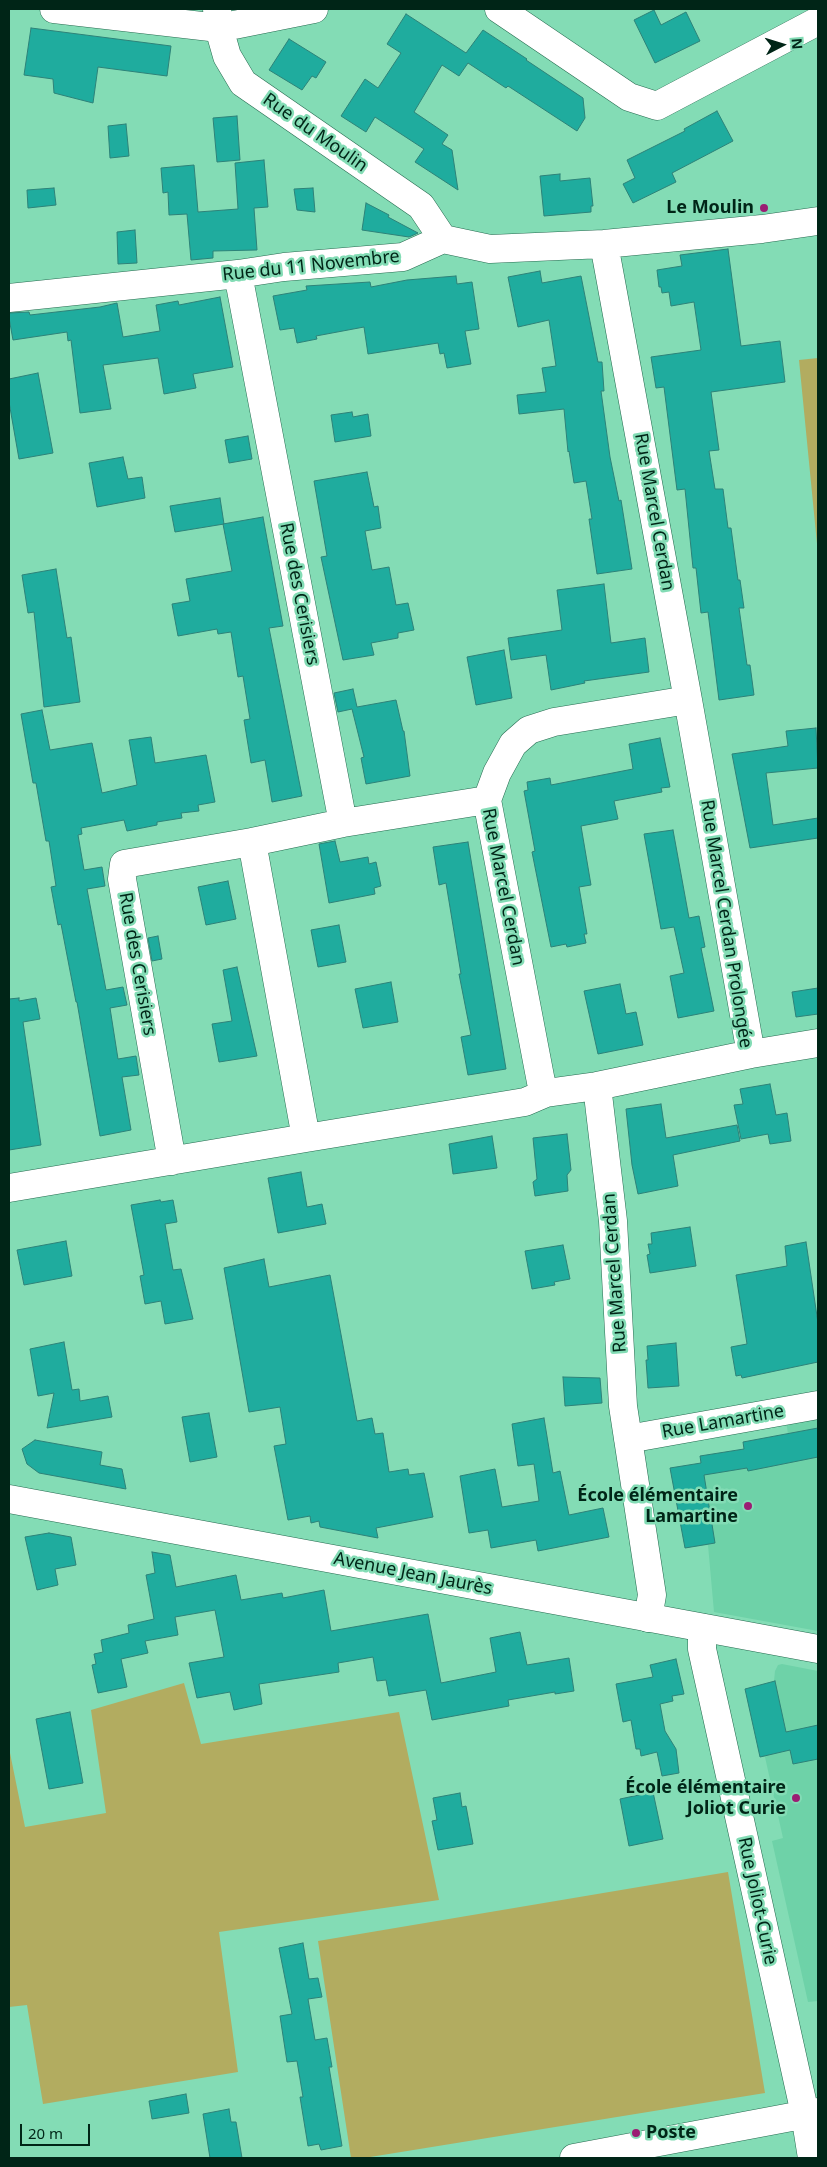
<!DOCTYPE html>
<html>
<head>
<meta charset="utf-8">
<style>
  body { margin:0 }
  #map { position:relative; width:827px; height:2167px; overflow:hidden; background:#83dcb5; font-family:"Noto Sans",sans-serif }
  canvas { display:block }
  .frame { position:absolute; inset:0; border:10px solid #002517; pointer-events:none }
  .north { position:absolute; left:757px; top:20px; width:50px; height:50px; -webkit-text-stroke:4px #83dcb5; paint-order:stroke; rotate:85deg; font-size:14px; font-weight:700; line-height:20px; text-align:center; color:#002517 }
  .north::after { content:''; display:block; margin:auto; width:18px; height:22px; background:#002517; clip-path:polygon(50% 0,100% 100%,50% 72%,0 100%) }
  .scale { position:absolute; left:20px; top:2124px; width:70px; height:22px; box-sizing:border-box; border:2px solid #002517; border-top:0; padding-left:6px; font-size:15px; line-height:18px; white-space:nowrap; color:#002517; -webkit-text-stroke:4px #83dcb5; paint-order:stroke }
</style>
</head>
<body>
<div id="map">
<canvas width="827" height="2167"></canvas>
<div class="frame"></div>
<div class="north">N</div>
<div class="scale">20 m</div>
</div>
<script>
const context = document.querySelector('canvas').getContext('2d');
context.lineJoin = 'round';
function paint(path, color) { context.fillStyle = color; context.fill(path, 'evenodd'); }
const shape = rows => new Path2D(rows.map(r => 'M' + r).join(''));
function trace(path, color, width, dash) { context.strokeStyle = color; context.lineWidth = width; context.lineCap = dash ? 'butt' : 'round'; context.setLineDash(dash || []); context.stroke(path); }
function label(font, color, halo, rows, align = 'center') {
  context.font = font + ' "Noto Sans",sans-serif'; context.lineWidth = 5; context.setLineDash([]); context.textBaseline = 'middle'; context.strokeStyle = halo; context.fillStyle = color; for (const [text, x, y, turn = 0] of rows) {
    context.save(); context.translate(x, y); context.rotate((+turn || 0) * Math.PI / 180); context.textAlign = isNaN(turn) ? turn : align; if (halo) context.strokeText(text, 0, 0); context.fillText(text, 0, 0); context.restore();
  }
}
const built = shape([
  [818,1416,818,1631,714,1612,708,1545,685,1548,670,1468,701,1463,700,1456,744,1449,743,1442,788,1434,786,1421],
  [782,1664,818,1671,818,2001,808,2002,772,1841,783,1838,765,1757,760,1757,745,1689,774,1681,775,1671,778,1665]
]);
const green = shape([
  [818,358,818,554,799,360],
  [184,1683,201,1744,399,1712,439,1900,219,1932,238,2072,43,2104,27,2005,9,2007,9,1748,25,1827,106,1813,91,1710],
  [728,1872,765,2093,364,2158,351,2158,318,1941]
]);
const building = shape([
  [654,10,661,25,686,12,700,41,655,63,634,20,654,10],
  [406,14,466,53,483,30,527,59,526,60,583,98,585,118,577,131,508,86,506,88,468,63,459,76,442,65,414,112,448,135,442,144,452,150,458,190,415,162,424,149,375,117,366,132,341,116,365,79,378,88,401,53,387,44,406,14],
  [31,28,171,46,167,76,98,67,93,103,54,93,53,79,24,75,31,28],
  [289,39,326,62,316,78,312,76,302,90,269,70,289,39],
  [717,111,733,141,672,173,676,182,633,203,623,184,635,178,627,160,685,131,684,129,717,111],
  [237,116,240,160,217,162,213,118,237,116],
  [126,124,129,156,110,158,108,126,126,124],
  [264,160,268,207,254,208,257,250,213,251,213,258,191,260,187,214,169,215,168,192,163,193,161,168,194,165,198,212,238,209,235,163,264,160],
  [560,174,560,181,590,178,593,206,591,206,591,212,544,216,540,176,560,174],
  [54,188,56,205,28,208,27,190,54,188],
  [313,188,315,212,297,210,294,189,313,188],
  [366,203,389,215,388,217,418,233,409,237,362,230,366,203],
  [135,230,137,263,118,264,117,232,135,230],
  [728,249,741,346,780,341,785,382,711,392,719,450,709,451,715,489,723,489,728,528,731,528,738,580,740,580,744,608,739,608,747,665,750,665,754,695,719,700,708,612,701,613,696,568,693,568,685,489,677,490,664,387,656,388,651,357,701,350,694,302,671,306,669,292,662,293,661,287,659,287,657,270,682,266,680,255,728,249],
  [540,271,542,283,581,276,598,362,602,362,604,391,601,391,610,457,619,501,621,500,632,569,597,574,589,519,592,519,586,481,574,483,569,451,568,452,564,409,519,414,517,395,546,392,542,368,556,366,549,320,518,327,508,277,540,271],
  [456,276,457,284,472,282,479,329,465,331,471,364,447,368,444,353,440,354,438,343,368,354,364,327,316,336,317,339,297,343,294,328,280,330,273,296,307,290,306,286,370,282,371,287,407,280,456,276],
  [220,297,233,367,193,374,196,388,164,394,158,358,103,365,111,409,80,413,71,340,68,341,67,332,13,340,9,318,9,313,29,312,30,315,100,307,117,303,123,337,160,331,156,305,178,301,179,305,220,297],
  [38,373,53,453,19,459,9,402,9,379,38,373],
  [352,412,353,417,368,414,371,436,335,442,331,415,352,412],
  [248,436,252,459,229,463,225,440,248,436],
  [123,457,128,479,142,477,145,498,97,507,89,463,123,457],
  [367,472,374,507,378,506,381,528,365,531,372,570,389,567,396,605,408,603,414,630,398,633,398,638,371,643,374,655,343,660,321,557,327,556,314,481,367,472],
  [220,498,224,524,175,532,170,506,220,498],
  [263,517,283,626,269,628,302,796,272,802,265,760,251,763,244,720,250,719,243,676,238,677,231,632,218,634,217,629,178,636,172,604,190,601,186,579,232,571,223,524,263,517],
  [56,569,67,638,71,637,80,702,44,707,34,612,28,613,22,575,56,569],
  [604,584,611,643,645,638,649,672,584,681,585,683,551,690,546,655,511,660,508,638,562,630,557,590,604,584],
  [504,650,512,698,476,705,467,657,504,650],
  [353,689,357,707,396,700,403,731,404,731,410,776,366,784,361,758,364,757,352,709,338,712,334,693,353,689],
  [42,710,50,750,92,743,102,793,137,785,129,740,151,737,155,763,206,755,215,802,198,805,199,811,181,813,182,818,157,822,157,825,127,831,124,820,81,828,82,834,78,835,84,870,102,867,105,886,87,889,106,990,123,987,127,1005,110,1008,118,1059,136,1056,139,1075,122,1077,131,1130,100,1136,77,1002,76,1002,61,924,58,925,51,887,56,886,49,841,46,841,36,783,33,783,21,714,42,710],
  [816,728,818,768,766,773,773,825,818,818,818,838,750,848,732,754,788,746,786,731,816,728],
  [660,738,670,787,661,788,662,792,614,801,618,819,581,826,591,885,579,887,587,934,584,934,586,943,567,947,566,944,551,947,532,852,535,851,524,791,528,790,527,782,550,778,551,785,633,769,629,744,660,738],
  [673,830,689,918,699,916,705,947,701,948,714,1011,678,1018,670,976,684,973,674,927,661,929,644,834,673,830],
  [335,841,340,862,368,857,369,864,376,862,381,886,374,888,375,894,329,903,319,844,335,841],
  [468,842,506,1069,468,1075,461,1037,471,1035,459,974,461,974,446,883,439,885,433,847,468,842],
  [228,881,236,919,206,925,198,887,228,881],
  [339,925,346,962,318,967,311,930,339,925],
  [158,936,162,959,152,961,148,938,158,936],
  [237,967,257,1056,219,1062,212,1024,232,1021,223,970,237,967],
  [391,982,398,1022,363,1028,355,989,391,982],
  [620,984,626,1014,636,1012,643,1045,598,1054,584,991,620,984],
  [818,988,818,1014,796,1017,792,992,818,988],
  [19,998,19,1001,36,998,40,1019,23,1022,41,1145,9,1150,9,999,19,998],
  [770,1084,776,1115,787,1113,791,1141,770,1144,768,1134,741,1139,734,1105,743,1104,740,1089,770,1084],
  [661,1104,666,1138,737,1125,740,1141,673,1155,678,1186,638,1194,632,1165,626,1109,661,1104],
  [567,1134,571,1170,567,1175,568,1191,535,1196,533,1182,537,1179,533,1138,567,1134],
  [492,1136,497,1168,453,1174,449,1144,492,1136],
  [301,1172,307,1207,322,1204,326,1224,278,1233,268,1178,301,1172],
  [160,1200,161,1202,173,1200,177,1222,165,1224,173,1270,181,1269,193,1319,165,1324,161,1301,145,1304,140,1276,144,1275,131,1205,160,1200],
  [690,1227,696,1266,650,1273,647,1255,650,1254,648,1244,652,1244,651,1233,690,1227],
  [66,1241,72,1276,24,1285,17,1250,66,1241],
  [806,1242,818,1323,818,1362,742,1378,741,1375,736,1376,731,1347,747,1344,736,1275,787,1266,785,1246,806,1242],
  [563,1245,570,1279,554,1282,555,1285,532,1289,525,1251,563,1245],
  [264,1259,269,1287,330,1275,357,1421,372,1418,375,1434,383,1433,389,1472,408,1469,409,1475,424,1473,433,1517,376,1528,378,1538,320,1527,319,1521,311,1523,310,1516,288,1520,274,1446,286,1444,280,1407,249,1412,224,1268,264,1259],
  [64,1342,72,1390,79,1389,80,1401,108,1396,112,1417,47,1428,54,1393,38,1396,30,1349,64,1342],
  [676,1343,679,1386,648,1388,646,1360,648,1360,647,1346,676,1343],
  [563,1377,600,1378,602,1403,565,1406,563,1377],
  [209,1413,217,1457,190,1462,182,1417,209,1413],
  [544,1418,553,1473,560,1471,569,1515,603,1508,609,1537,538,1551,536,1540,491,1548,488,1530,469,1533,460,1476,495,1469,502,1507,539,1501,534,1464,518,1466,512,1424,544,1418],
  [818,1428,818,1457,748,1471,747,1468,704,1475,715,1543,685,1548,670,1468,701,1463,700,1456,744,1449,743,1442,818,1428],
  [35,1440,102,1452,100,1465,122,1469,126,1489,39,1473,27,1464,22,1449,35,1440],
  [49,1533,71,1537,76,1565,55,1569,58,1585,37,1590,25,1537,49,1533],
  [152,1552,170,1555,176,1587,236,1575,241,1600,282,1593,283,1598,324,1590,331,1631,428,1614,441,1683,496,1672,490,1638,520,1632,527,1665,569,1658,574,1691,555,1694,555,1692,508,1700,509,1706,432,1720,426,1690,389,1696,386,1680,377,1681,373,1657,338,1663,339,1672,259,1684,262,1704,234,1710,230,1692,197,1698,189,1663,224,1657,215,1610,175,1617,178,1635,145,1641,148,1653,121,1659,127,1687,98,1693,92,1665,96,1664,94,1654,103,1652,101,1640,129,1633,128,1625,154,1619,146,1575,155,1573,152,1552],
  [676,1659,684,1694,672,1696,673,1701,660,1704,665,1731,676,1749,679,1773,662,1776,657,1752,641,1756,640,1749,636,1749,631,1720,623,1722,616,1684,653,1677,650,1665,676,1659],
  [775,1681,786,1732,818,1725,818,1759,793,1764,790,1750,760,1757,745,1689,775,1681],
  [70,1712,83,1783,49,1789,36,1719,70,1712],
  [653,1792,663,1839,629,1846,620,1799,653,1792],
  [460,1793,462,1807,466,1806,473,1844,438,1850,432,1821,437,1820,433,1798,460,1793],
  [303,1943,309,1979,318,1978,322,1997,308,1999,315,2040,327,2038,332,2067,329,2067,342,2146,321,2150,319,2144,308,2146,300,2097,303,2097,297,2061,287,2062,280,2016,292,2014,279,1948,303,1943],
  [186,2094,189,2113,152,2119,149,2101,186,2094],
  [229,2109,231,2122,236,2122,242,2158,210,2158,203,2114,229,2109]
]);
const minor = shape([
  [54,9,219,28,314,9],
  [217,9,219,28,227,56,243,83,421,206,443,239],
  [499,9,629,97,657,106,818,21],
  [604,244,688,700,554,722,529,730,513,744,497,773,487,800,541,1082,546,1093,597,1086,613,1221,623,1406,652,1595,648,1618],
  [238,274,343,823,252,842,306,1138,525,1102,546,1093],
  [9,298,238,274,284,267,403,257,443,239,490,249,604,244,762,229,818,221],
  [343,823,487,800],
  [751,1054,818,1043],
  [597,1086,751,1054,688,700],
  [172,1161,122,879,124,864,252,842],
  [9,1188,306,1138],
  [628,1439,818,1405],
  [702,1628,702,1649,805,2114,812,2158],
  [574,2158,818,2112]
]);
const major = shape([
  [9,1499,818,1649]
]);
const markers = [
  [764,208,5,"#9b1d73"],
  [748,1506,5,"#9b1d73"],
  [796,1798,5,"#9b1d73"],
  [636,2133,5,"#9b1d73"]
];
const streetNames = [
  ["Rue du Moulin",315,133,35],
  ["Rue du 11 Novembre",311,266,-6],
  ["Rue Marcel Cerdan",654,512,80],
  ["Rue des Cerisiers",299,594,79],
  ["Rue Marcel Cerdan",503,887,79],
  ["Rue Marcel Cerdan Prolongée",726,924,81],
  ["Rue des Cerisiers",137,964,80],
  ["Rue Marcel Cerdan",615,1273,-94],
  ["Rue Lamartine",723,1422,-10],
  ["Avenue Jean Jaurès",413,1574,11],
  ["Rue Joliot-Curie",757,1901,78]
];
const poiNames = [
  ["Le Moulin",754,208],
  ["École élémentaire",738,1496],
  ["Lamartine",738,1517],
  ["École élémentaire",786,1788],
  ["Joliot Curie",786,1809],
  ["Poste",646,2133,"left"]
];
paint(built, '#6ed2a8');
paint(green, '#b2ac60');
paint(building, '#1fac9e');
trace(building, '#2d8278', 1);
trace(minor, '#266b50', 29);
trace(major, '#266b50', 29);
trace(minor, '#fff', 28);
trace(major, '#fff', 28);
for (const [x, y, r, color] of markers) { const dot = new Path2D(); dot.arc(x, y, r, 0, 2 * Math.PI); context.fillStyle = color; context.fill(dot); trace(dot, '#83dcb5', 2); }
label('18px', '#002517', '#83dcb5', streetNames);
label('bold 18px', '#002517', '#83dcb5', poiNames, 'right');
</script>
</body>
</html>
